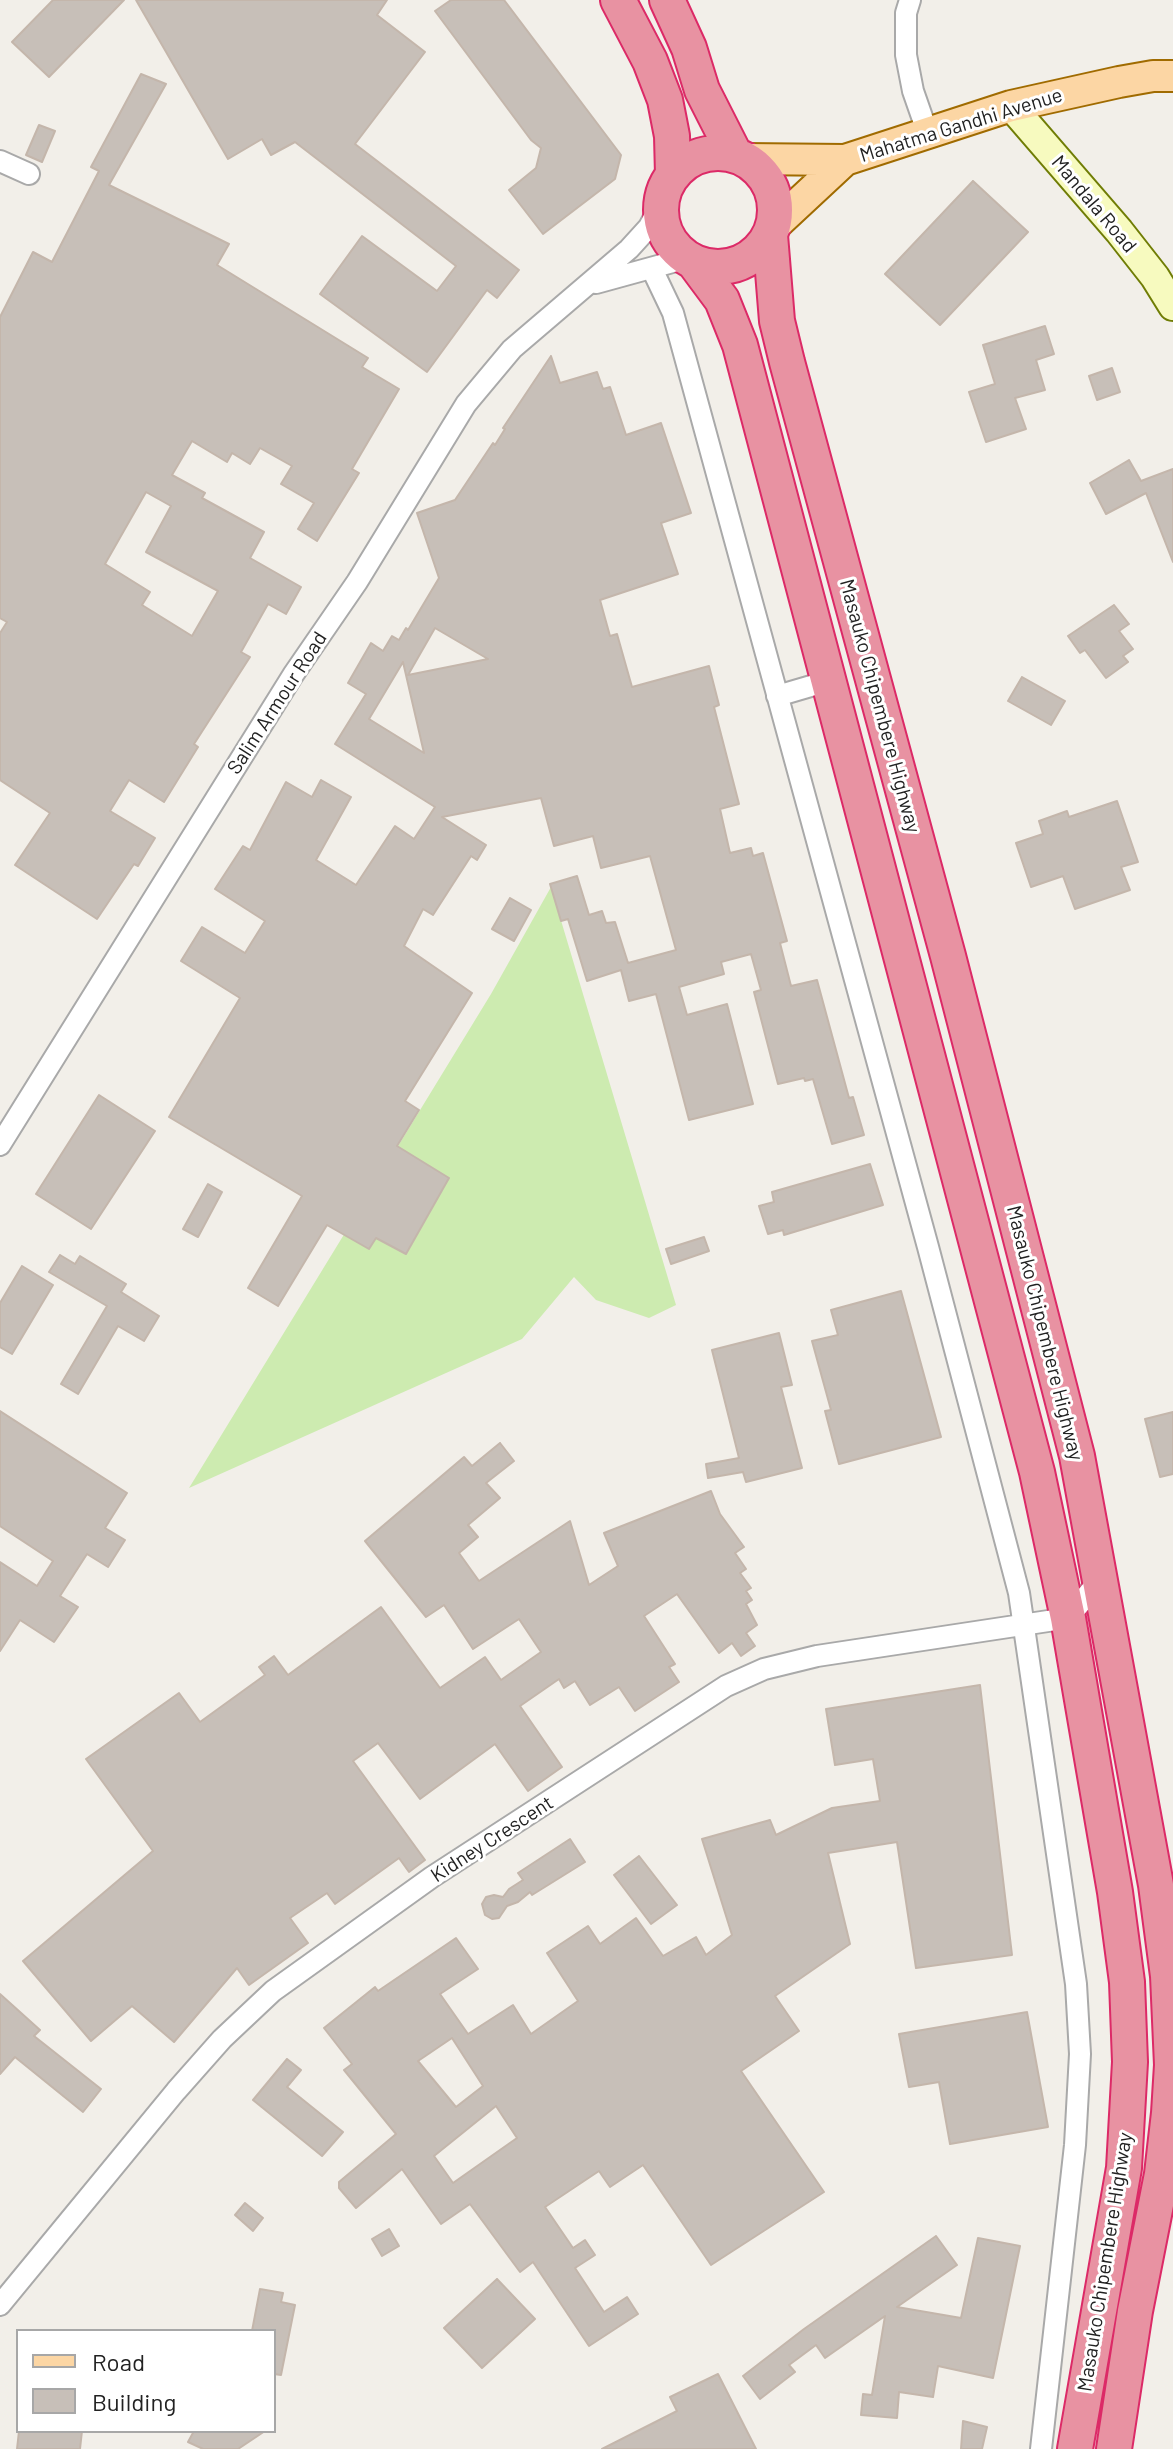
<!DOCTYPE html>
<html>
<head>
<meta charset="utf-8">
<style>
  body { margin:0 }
  #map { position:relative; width:1173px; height:2449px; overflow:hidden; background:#f2efe9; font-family:Barlow,sans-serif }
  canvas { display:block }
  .legend { position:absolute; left:16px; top:2329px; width:260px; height:104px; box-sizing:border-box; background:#fff; border:2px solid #a7a7a7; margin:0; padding:10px 14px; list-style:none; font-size:24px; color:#222 }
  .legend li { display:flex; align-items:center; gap:16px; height:40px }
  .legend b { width:40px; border:2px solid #a7a7a7 }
</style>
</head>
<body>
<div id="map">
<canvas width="1173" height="2449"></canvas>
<ul class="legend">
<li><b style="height:10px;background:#fcd6a4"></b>Road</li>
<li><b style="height:22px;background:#c7bfb8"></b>Building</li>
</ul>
</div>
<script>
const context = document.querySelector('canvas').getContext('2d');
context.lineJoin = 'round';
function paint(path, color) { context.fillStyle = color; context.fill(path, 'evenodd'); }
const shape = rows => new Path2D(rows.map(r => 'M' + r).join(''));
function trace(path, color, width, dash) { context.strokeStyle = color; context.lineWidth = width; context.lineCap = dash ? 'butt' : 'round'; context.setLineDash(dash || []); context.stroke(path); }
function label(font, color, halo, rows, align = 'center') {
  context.font = font + ' Barlow,sans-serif'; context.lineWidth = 6; context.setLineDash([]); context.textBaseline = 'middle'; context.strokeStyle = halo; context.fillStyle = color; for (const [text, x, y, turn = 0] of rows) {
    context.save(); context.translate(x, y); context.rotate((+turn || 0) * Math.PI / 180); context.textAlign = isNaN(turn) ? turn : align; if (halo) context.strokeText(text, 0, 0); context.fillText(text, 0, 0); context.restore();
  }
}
const grass = shape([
  [551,887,676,1305,649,1318,596,1300,574,1277,522,1339,189,1488,491,994]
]);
const building = shape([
  [53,0,124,0,49,77,12,42,53,0],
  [136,0,387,0,377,15,425,52,355,144,519,270,497,298,487,290,427,372,320,294,362,236,437,291,456,266,295,142,271,155,262,139,228,159,136,0],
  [451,0,504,0,621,155,615,179,543,234,509,190,536,168,541,148,531,140,435,11,451,0],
  [141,74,166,84,109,185,229,244,217,265,368,358,362,367,399,389,352,469,359,473,317,541,298,529,314,503,281,484,292,466,260,448,250,464,232,453,227,462,192,441,172,475,205,493,202,498,264,532,250,558,301,587,286,614,268,604,241,652,250,657,194,744,198,747,164,802,129,780,110,811,155,838,138,866,134,864,97,919,15,865,50,813,0,780,0,633,7,622,0,618,0,317,33,252,52,262,99,171,91,167,141,74],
  [146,492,171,506,146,552,218,591,192,636,142,605,150,592,105,564,146,492],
  [39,125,55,131,42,162,26,155,39,125],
  [973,181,1028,232,940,325,885,274,973,181],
  [1045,326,1054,354,1036,360,1045,390,1015,398,1026,429,986,442,969,392,995,384,983,345,1045,326],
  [551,356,560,383,597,372,603,389,610,387,626,435,661,423,691,513,661,523,678,574,600,600,610,636,617,634,632,687,709,666,719,705,714,707,739,804,720,809,730,853,751,848,753,856,763,853,787,941,780,943,791,986,817,980,849,1098,853,1097,864,1135,832,1144,813,1079,805,1081,804,1078,778,1084,754,992,761,990,751,954,721,962,724,974,679,987,687,1015,727,1004,753,1104,689,1120,656,994,629,1001,621,970,587,981,568,919,561,921,550,884,577,876,589,915,602,911,606,923,615,922,628,963,676,950,650,856,601,868,593,836,554,846,541,798,442,817,486,845,477,860,471,856,433,915,423,909,404,946,472,993,405,1101,419,1110,397,1146,449,1178,406,1254,376,1238,369,1249,327,1225,278,1306,248,1288,302,1196,169,1117,240,998,181,961,202,927,245,953,265,921,215,889,243,846,250,850,286,782,312,797,321,780,351,797,316,860,356,885,395,826,414,839,435,807,335,744,366,694,348,683,371,643,383,651,392,636,399,640,406,628,408,630,439,578,417,513,455,500,493,443,495,445,505,429,503,428,551,356],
  [435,628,488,659,408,675,435,628],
  [403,662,424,753,369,719,403,662],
  [1112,368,1120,392,1097,400,1089,376,1112,368],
  [1129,460,1141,481,1173,469,1173,562,1146,493,1106,514,1090,483,1129,460],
  [1114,605,1129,624,1119,631,1133,649,1123,656,1128,662,1106,678,1085,650,1080,653,1068,636,1114,605],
  [1022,677,1065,701,1051,725,1008,701,1022,677],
  [1117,801,1138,862,1121,867,1130,890,1075,909,1063,876,1031,887,1016,843,1043,834,1039,821,1067,811,1069,817,1117,801],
  [510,898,531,910,514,941,492,929,510,898],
  [99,1095,155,1131,91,1229,36,1194,99,1095],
  [870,1164,883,1205,784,1235,783,1230,768,1234,759,1206,774,1202,772,1192,870,1164],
  [208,1184,222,1192,198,1237,183,1229,208,1184],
  [704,1237,709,1251,671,1264,666,1249,704,1237],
  [60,1255,75,1264,80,1256,126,1284,121,1292,159,1316,144,1341,118,1326,78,1394,61,1384,107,1306,49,1272,60,1255],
  [22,1266,53,1285,12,1354,0,1347,0,1303,22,1266],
  [901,1291,941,1437,839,1464,825,1411,831,1410,812,1341,838,1335,831,1310,901,1291],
  [779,1333,792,1385,781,1387,802,1468,746,1482,743,1472,708,1478,706,1464,739,1458,712,1350,779,1333],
  [0,1411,127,1493,105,1528,125,1540,108,1567,87,1554,60,1596,78,1607,54,1642,20,1620,0,1651,0,1562,37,1586,53,1561,0,1526,0,1411],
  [1173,1412,1173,1474,1160,1477,1145,1419,1173,1412],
  [500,1443,514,1461,486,1483,500,1498,468,1525,478,1537,459,1553,479,1581,570,1521,589,1585,618,1566,604,1533,711,1491,720,1514,744,1547,735,1553,746,1569,740,1573,751,1588,746,1591,752,1600,746,1604,757,1625,746,1633,755,1646,741,1656,732,1643,719,1653,677,1594,644,1616,675,1664,669,1667,679,1682,635,1711,619,1687,590,1705,575,1681,564,1688,559,1679,520,1706,562,1767,528,1791,495,1744,420,1799,378,1743,353,1761,425,1860,409,1872,399,1858,335,1904,327,1893,290,1918,308,1943,249,1985,237,1968,174,2042,132,2006,91,2041,23,1961,153,1851,86,1759,179,1693,200,1722,265,1675,259,1667,274,1656,288,1675,381,1607,440,1688,485,1657,501,1680,541,1652,519,1619,473,1649,444,1605,426,1617,365,1541,464,1457,472,1466,500,1443],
  [980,1685,1012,1955,916,1968,897,1842,828,1853,850,1944,775,1996,799,2031,741,2071,824,2192,711,2265,643,2165,610,2187,599,2171,545,2207,573,2248,585,2240,595,2255,575,2268,604,2312,627,2297,638,2314,589,2346,533,2262,520,2272,470,2204,441,2224,402,2169,356,2208,339,2188,339,2182,396,2134,344,2070,352,2064,324,2028,375,1987,378,1991,456,1938,478,1969,440,1994,468,2034,513,2005,531,2034,578,2001,547,1953,588,1926,600,1944,636,1918,663,1956,696,1937,706,1955,732,1935,702,1839,770,1820,776,1835,832,1808,880,1801,873,1759,835,1765,826,1709,980,1685],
  [452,2038,483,2086,456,2107,418,2061,452,2038],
  [496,2106,517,2138,453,2183,434,2156,496,2106],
  [570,1839,585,1862,532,1895,530,1892,518,1902,507,1906,499,1918,492,1919,485,1915,482,1904,486,1897,494,1895,503,1897,509,1889,523,1880,518,1873,570,1839],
  [639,1856,677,1905,651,1924,614,1875,639,1856],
  [0,1994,40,2030,34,2036,101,2089,83,2112,15,2057,0,2074,0,1994],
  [1027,2012,1048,2127,950,2144,939,2082,909,2087,899,2034,1027,2012],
  [287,2059,301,2070,287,2087,343,2132,322,2156,253,2100,287,2059],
  [245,2203,263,2218,253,2231,235,2215,245,2203],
  [389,2229,399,2246,382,2256,372,2239,389,2229],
  [936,2236,957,2265,897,2307,961,2318,978,2238,1020,2246,993,2378,938,2366,933,2397,899,2392,897,2418,861,2415,863,2394,872,2395,885,2316,825,2358,816,2345,789,2365,795,2372,760,2399,743,2376,804,2329,936,2236],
  [497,2279,535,2319,482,2368,444,2328,497,2279],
  [260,2289,283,2293,281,2302,295,2305,281,2375,274,2374,274,2331,252,2331,260,2289],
  [718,2374,756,2449,602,2449,677,2411,670,2397,718,2374],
  [963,2421,987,2427,982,2449,961,2449,963,2421],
  [19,2431,82,2431,80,2449,17,2449,19,2431],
  [194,2431,265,2431,238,2449,203,2449,188,2442,194,2431]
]);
const street = shape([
  [910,0,906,13,906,55,913,91,928,134],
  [0,161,29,174],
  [652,269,673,313,928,1247,1019,1593,1076,1984,1080,2054,1075,2145,1041,2449],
  [596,283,687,258],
  [777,696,828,681],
  [0,1145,293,675,357,582,466,404,512,349,629,249,649,227,661,204],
  [0,2305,176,2091,222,2039,273,1991,432,1877,726,1686,764,1669,817,1656,1068,1618,1102,1577]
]);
const secondary = shape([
  [1011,106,1119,231,1155,277,1173,306]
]);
const primary = shape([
  [745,159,845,160,1011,106,1119,82,1153,76,1173,76],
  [773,227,845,160]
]);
const highway = shape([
  [618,0,650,61,665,100,672,136,673,175],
  [667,0,689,48,702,90,735,155],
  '661 210a57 57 0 1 1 114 0a57 57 0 1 1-114 0Z',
  [770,235,777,321,787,362,948,956,1077,1456,1156,1885,1168,1976,1172,2065,1169,2113,1162,2174,1135,2311,1114,2449],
  [693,261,722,300,740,345,1037,1472,1068,1618,1115,1892,1127,1982,1130,2062,1124,2168,1075,2449]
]);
const streetNames = [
  ["Mahatma Gandhi Avenue",961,125,-17],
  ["Mandala Road",1094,204,50],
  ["Salim Armour Road",277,703,-57],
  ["Masauko Chipembere Highway",880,706,75],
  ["Masauko Chipembere Highway",1045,1333,76],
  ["Kidney Crescent",492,1839,-33],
  ["Masauko Chipembere Highway",1105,2262,-81]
];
paint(grass, '#cdebb0');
paint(building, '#c7bfb8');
trace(building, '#c4b6ab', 2);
trace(street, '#a9a9a9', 24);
trace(secondary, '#707d05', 32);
trace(primary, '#a06b00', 34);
trace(highway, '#dc2a67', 38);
trace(street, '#fff', 20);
trace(secondary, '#f7fabf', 28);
trace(primary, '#fcd6a4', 30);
trace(highway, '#e892a2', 34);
label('20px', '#222', '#fff', streetNames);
</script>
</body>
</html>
